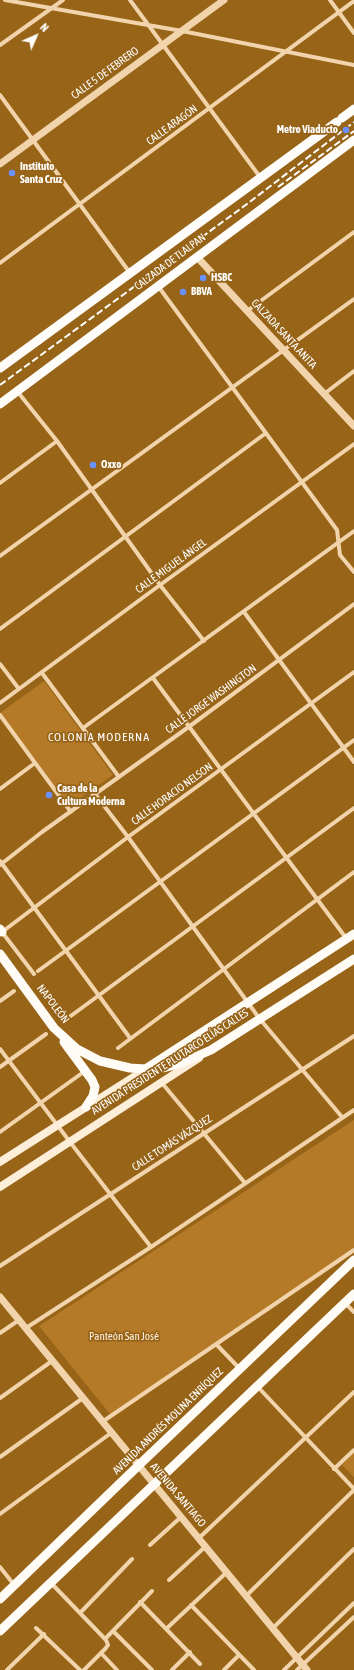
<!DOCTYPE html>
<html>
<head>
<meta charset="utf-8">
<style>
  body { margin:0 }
  #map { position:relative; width:354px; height:1670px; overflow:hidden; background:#976418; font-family:"Asap Condensed",sans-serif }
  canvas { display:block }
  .north { position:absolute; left:16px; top:16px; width:40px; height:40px; -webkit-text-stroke:3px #976418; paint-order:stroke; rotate:45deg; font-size:11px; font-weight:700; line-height:16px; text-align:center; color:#fff }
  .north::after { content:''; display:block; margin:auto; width:14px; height:18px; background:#fff; clip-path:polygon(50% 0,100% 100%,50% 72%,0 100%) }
</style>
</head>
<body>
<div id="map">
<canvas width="354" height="1670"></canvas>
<div class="north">N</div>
</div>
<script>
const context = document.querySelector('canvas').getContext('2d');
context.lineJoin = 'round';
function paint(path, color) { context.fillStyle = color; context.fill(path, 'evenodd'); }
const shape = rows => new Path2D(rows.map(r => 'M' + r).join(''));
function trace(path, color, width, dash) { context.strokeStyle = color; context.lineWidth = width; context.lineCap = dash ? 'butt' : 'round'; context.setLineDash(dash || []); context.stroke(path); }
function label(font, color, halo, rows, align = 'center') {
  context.font = font + ' "Asap Condensed",sans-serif'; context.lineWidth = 3.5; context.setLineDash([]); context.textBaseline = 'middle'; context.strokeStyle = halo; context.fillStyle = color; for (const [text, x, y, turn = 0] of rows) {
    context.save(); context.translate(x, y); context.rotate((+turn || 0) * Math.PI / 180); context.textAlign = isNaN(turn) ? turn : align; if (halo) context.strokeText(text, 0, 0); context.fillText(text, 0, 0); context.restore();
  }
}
const green = shape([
  [44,681,113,775,69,806,0,713],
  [354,1120,354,1248,110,1414,39,1326],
  [354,1453,354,1477,342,1465]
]);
const minor = shape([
  [5,0,182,31,354,65],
  [130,0,260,177],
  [330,0,354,33],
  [0,45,63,0],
  [0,95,130,273],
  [0,263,354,1],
  [158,286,337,530,340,555,354,572],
  [247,311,354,232],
  [17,391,57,441,160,585,204,641],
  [324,394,354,371],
  [0,483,57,441],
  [0,556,354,299],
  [244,612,354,762],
  [0,629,266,433],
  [0,664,19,689],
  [42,673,119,777],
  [153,678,346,938],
  [0,703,160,585,354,444],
  [0,715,71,812],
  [83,728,354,531],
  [0,789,35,763],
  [95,794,128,837,259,1018,342,1117],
  [0,861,130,1038],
  [0,865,42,832,190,726,354,604],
  [38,971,354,740],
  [34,974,2,932,128,837,354,672],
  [0,1001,14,991],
  [68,1018,354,808],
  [118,1048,354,872],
  [0,1049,70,1142,151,1247],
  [0,1067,46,1034],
  [162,1083,245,1183],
  [0,1132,85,1071],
  [0,1266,354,1036],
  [345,1303,354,1312],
  [26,1328,151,1247,354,1110],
  [0,1333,19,1320],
  [216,1344,239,1368],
  [257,1386,354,1489],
  [0,1398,52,1361],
  [102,1422,354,1250],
  [0,1457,83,1398],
  [334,1469,354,1450],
  [0,1514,111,1433],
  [199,1538,354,1392],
  [150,1545,181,1517],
  [0,1567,15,1586],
  [169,1580,206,1546],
  [51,1583,106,1640,108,1645,105,1649,84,1670],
  [246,1596,354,1490],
  [140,1602,200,1664],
  [191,1605,254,1670],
  [80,1613,132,1559],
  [36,1628,80,1670],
  [273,1628,354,1549],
  [166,1629,227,1572],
  [113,1631,152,1670],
  [105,1639,152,1591],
  [101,1653,117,1670],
  [7,1670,44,1634],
  [172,1670,190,1652],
  [224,1670,239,1655],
  [284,1670,354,1603],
  [297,1670,354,1617]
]);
const tertiary = shape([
  [0,164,224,0],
  [197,257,354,426],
  [0,1297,307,1670]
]);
const secondary = shape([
  [0,1162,146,1069],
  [0,1187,199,1058]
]);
const primary = shape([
  [0,929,2,932],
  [0,954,54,1028,77,1049,100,1061,130,1068,146,1069,163,1068,179,1064,211,1050,354,959],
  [64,1042,92,1080,95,1087,93,1096,86,1107],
  [147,1068,354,934],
  [0,1599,139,1465,354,1260],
  [0,1631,354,1294]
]);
const trunk = shape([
  [342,118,354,109],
  [0,368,337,122],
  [0,404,354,140]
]);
const rail = shape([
  [278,187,354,131],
  [0,385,247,204,354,122]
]);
const markers = [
  [346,130,4,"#6b90ff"],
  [12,173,4,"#6b90ff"],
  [203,278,4,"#6b90ff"],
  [183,292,4,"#6b90ff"],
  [93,465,4,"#6b90ff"],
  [49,795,4,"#6b90ff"]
];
const streetNames = [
  ["CALLE 5 DE FEBRERO",105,73,-36],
  ["CALLE ARAGÓN",172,125,-36],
  ["CALZADA DE TLALPAN",170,262,-37],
  ["CALZADA SANTA ANITA",284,334,47],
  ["CALLE MIGUEL ÁNGEL",171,566,-36],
  ["CALLE JORGE WASHINGTON",211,699,-36],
  ["CALLE HORACIO NELSON",172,794,-36],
  ["NAPOLEÓN",53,1004,53],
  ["AVENIDA PRESIDENTE PLUTARCO ELÍAS CALLES",170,1062,-33],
  ["CALLE TOMÁS VÁZQUEZ",172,1143,-33],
  ["AVENIDA ANDRÉS MOLINA ENRÍQUEZ",168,1421,-44],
  ["AVENIDA SANTIAGO",178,1495,50]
];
const poiNames = [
  ["Metro Viaducto",338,130,"right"],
  ["Instituto",20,167],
  ["Santa Cruz",20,180],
  ["HSBC",211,278],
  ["BBVA",191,292],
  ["Oxxo",101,465],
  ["Casa de la",57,789],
  ["Cultura Moderna",57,802]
];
const parkNames = [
  ["Panteón San José",124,1337]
];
const neighbourhoodNames = [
  ["COLONIA MODERNA",99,737]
];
paint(green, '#b47a27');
trace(minor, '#f1d4ab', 4);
trace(tertiary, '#f1d4ab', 7);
trace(secondary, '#fceed9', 8);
trace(primary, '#fffbf5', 9);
trace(trunk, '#fffdfa', 9);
trace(rail, '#fff', 2, [7, 3]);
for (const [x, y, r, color] of markers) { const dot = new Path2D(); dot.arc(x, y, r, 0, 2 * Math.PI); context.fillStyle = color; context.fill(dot); trace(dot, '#976418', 1.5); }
label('11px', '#fff', '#976418', streetNames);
label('bold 11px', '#fff', '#976418', poiNames, 'left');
label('11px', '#fdf0e0', '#976418', parkNames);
context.letterSpacing = '1px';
label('12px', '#fff', '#976418', neighbourhoodNames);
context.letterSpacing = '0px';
</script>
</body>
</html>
